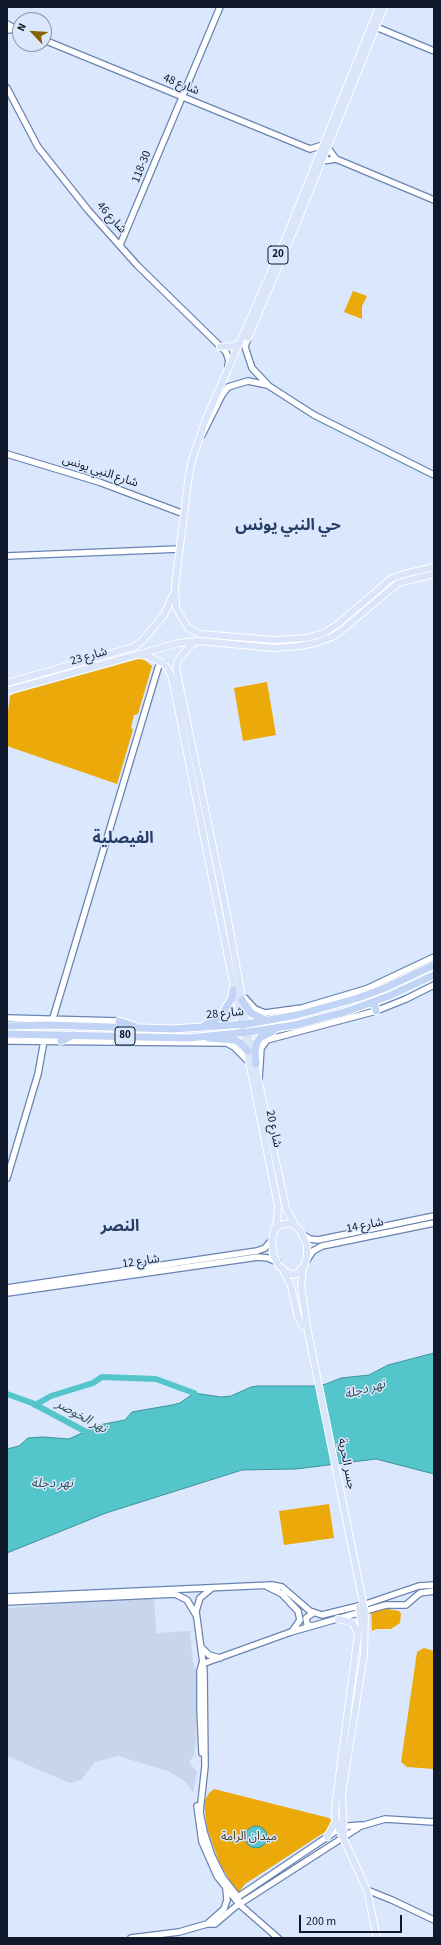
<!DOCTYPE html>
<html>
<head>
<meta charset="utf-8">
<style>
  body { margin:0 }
  #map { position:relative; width:441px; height:1945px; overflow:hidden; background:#dbe7fc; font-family:"Source Sans 3",sans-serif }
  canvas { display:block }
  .frame { position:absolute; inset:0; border:8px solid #0f192b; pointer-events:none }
  .north { position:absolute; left:12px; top:12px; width:40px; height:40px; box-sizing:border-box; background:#dbe7fc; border:1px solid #8995a8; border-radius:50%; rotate:295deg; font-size:11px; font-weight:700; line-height:16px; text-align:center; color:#0f192b }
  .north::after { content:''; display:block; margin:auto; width:14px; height:18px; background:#896200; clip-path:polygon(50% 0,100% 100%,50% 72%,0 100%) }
  .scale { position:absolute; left:299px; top:1915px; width:103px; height:18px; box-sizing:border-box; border:2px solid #0f192b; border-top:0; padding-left:5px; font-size:12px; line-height:14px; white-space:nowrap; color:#0f192b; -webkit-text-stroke:3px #dbe7fc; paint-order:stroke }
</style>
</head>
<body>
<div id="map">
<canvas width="441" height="1945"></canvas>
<div class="frame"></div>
<div class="north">N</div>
<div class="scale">200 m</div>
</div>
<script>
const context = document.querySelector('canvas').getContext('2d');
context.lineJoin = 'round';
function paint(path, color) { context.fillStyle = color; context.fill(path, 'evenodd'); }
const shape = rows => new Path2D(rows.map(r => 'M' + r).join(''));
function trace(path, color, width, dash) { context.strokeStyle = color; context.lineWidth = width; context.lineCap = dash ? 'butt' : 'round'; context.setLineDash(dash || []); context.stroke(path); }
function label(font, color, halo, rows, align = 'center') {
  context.font = font + ' "Source Sans 3","Noto Sans Arabic",sans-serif'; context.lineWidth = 3; context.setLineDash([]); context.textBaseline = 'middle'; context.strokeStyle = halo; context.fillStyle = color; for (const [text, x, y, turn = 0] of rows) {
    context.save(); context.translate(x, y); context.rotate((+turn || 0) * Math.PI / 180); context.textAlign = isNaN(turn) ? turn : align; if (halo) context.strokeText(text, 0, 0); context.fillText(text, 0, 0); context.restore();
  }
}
const built = shape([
  [154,1596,156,1633,190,1631,193,1662,197,1672,196,1744,194,1755,189,1762,197,1772,193,1793,186,1782,168,1771,118,1756,95,1762,81,1780,70,1783,7,1756,7,1608]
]);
const green = shape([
  [353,291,367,296,362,306,362,319,344,312],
  [142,658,152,666,138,714,134,715,131,727,133,730,117,784,7,746,7,719,10,696,13,694],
  [267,682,276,735,243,741,234,688],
  [329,1504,334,1538,284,1545,279,1511],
  [382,1608,399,1611,401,1614,400,1623,391,1629,376,1629,372,1631,371,1609],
  [424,1648,434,1651,434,1769,407,1767,401,1762,417,1652],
  [214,1789,329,1818,332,1821,331,1828,245,1884,239,1892,230,1881,219,1862,207,1828,204,1802,209,1793]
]);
const water = shape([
  [434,1353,434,1474,376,1459,296,1469,242,1470,106,1513,7,1553,7,1449,19,1446,28,1438,43,1437,69,1439,99,1425,125,1420,132,1412,172,1405,180,1403,194,1393,221,1397,231,1396,251,1387,258,1386,316,1386,326,1384,341,1378,369,1375,388,1365,434,1353],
  '245 1837a11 11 0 1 1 22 0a11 11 0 1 1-22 0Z'
]);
const river = shape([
  [7,1394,32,1403,92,1435],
  [35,1405,51,1396,93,1383,102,1377,156,1379,194,1393,200,1400]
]);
const secondary = shape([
  [7,24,20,31],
  [376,27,434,51],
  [7,30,17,29],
  [44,40,310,149],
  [7,88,38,147,88,210,137,265,226,352,229,361,228,365],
  [328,148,336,159,434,200],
  [310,149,323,145],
  [322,161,336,159],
  [120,245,220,7],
  [248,338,245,347,252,368,269,386,314,415,434,475],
  [202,435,222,395,228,387,248,381,267,385],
  [7,454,99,482,184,514],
  [7,556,179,549],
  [245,998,255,1009,265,1013,302,1008,366,989,434,957],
  [7,1018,119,1021],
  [53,1018,158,668,160,664,164,664],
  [7,1041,227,1043,234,1047,249,1062],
  [259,1079,261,1048,267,1040,376,1011,406,999,434,985],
  [7,1178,38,1074,44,1041],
  [303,1235,310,1239,318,1240,434,1216],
  [307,1260,313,1251,322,1246,434,1223],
  [7,1288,257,1251,265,1248,272,1240],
  [7,1293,258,1257,268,1258,277,1262],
  [266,1586,282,1594,298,1611,300,1620,293,1630],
  [212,1588,200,1598,196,1611,204,1671,205,1766,200,1812,204,1832,212,1856,223,1878,238,1897,239,1904],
  [7,1597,272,1585,282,1587,310,1611,322,1615,363,1605,419,1586,434,1585],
  [7,1602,175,1594,187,1600,196,1615],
  [311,1626,307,1624,306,1618,313,1613],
  [201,1647,209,1655,220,1658],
  [202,1664,291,1632,386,1605,406,1605,420,1593,434,1591],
  [202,1753,200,1709,200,1671,202,1664],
  [197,1806,202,1842,217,1876,239,1904,278,1938],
  [367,1890,392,1900,434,1920],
  [235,1899,339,1829,349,1826,361,1825],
  [207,1924,224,1909,227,1900,226,1889],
  [131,1938,179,1932,207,1924,215,1924,235,1907,361,1826,385,1819,434,1822]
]);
const primary = shape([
  [379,7,284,242,206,419,192,460,188,482,175,586,176,608,188,628,200,634,274,640,306,638,324,633,338,624,392,578,404,574,434,567],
  [248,338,298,220,384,7],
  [220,347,234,346,239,343],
  [196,642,191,645,178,660,176,668,227,915,247,1024],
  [139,655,148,656,164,664,168,669,172,678,278,1206,277,1221,273,1235,272,1240,273,1254,278,1265,286,1272,294,1275,299,1272,305,1264,307,1256,307,1245,301,1232,296,1226,290,1223,279,1225,274,1231],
  [7,683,134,647,142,641,164,615,173,595],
  [7,691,179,643,200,641,274,648,300,646,315,643,332,637,341,631,398,583,434,574],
  [248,1032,286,1208,295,1225],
  [303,1269,301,1285,307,1327,365,1612,364,1654,342,1794,344,1837],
  [284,1272,291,1286,298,1317,303,1326,307,1327],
  [359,1607,362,1629],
  [338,1619,353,1623,358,1634,336,1800,335,1816,339,1829,367,1890,377,1938],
  [327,1837,336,1820]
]);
const highway = shape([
  [242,1000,251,1013,265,1020],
  [374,1002,376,1011],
  [119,1021,134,1026],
  [205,1025,215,1020,222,1014,232,998,233,990],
  [7,1026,49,1025,172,1029,247,1024,297,1015,358,998,385,988,434,965],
  [7,1034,189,1038,248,1032,295,1025,345,1012,389,996,434,975],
  [209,1038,235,1040,240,1043,248,1051],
  [61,1041,73,1035],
  [256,1064,255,1051,257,1042,261,1037,273,1031]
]);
const shields = [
  [278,255,20],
  [125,1036,20]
];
const shieldNames = [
  ["20",278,255],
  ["80",125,1036]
];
const streetNames = [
  ["شارع 48",181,85,22],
  ["118-30",142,167,-68],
  ["شارع 46",111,218,48],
  ["شارع النبي يونس",100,472,18],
  ["شارع 23",89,657,-16],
  ["شارع 28",225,1014,-5],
  ["شارع 20",273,1129,78],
  ["شارع 14",365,1226,-11],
  ["شارع 12",141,1262,-8],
  ["جسر الحرية",346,1464,79]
];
const parkNames = [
  ["ميدان الرامة",249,1837]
];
const waterNames = [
  ["نهر دجلة",365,1390,-16],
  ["نهر الخوصر",81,1417,29],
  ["نهر دجلة",52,1484]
];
const districtNames = [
  ["حي النبي يونس",288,526],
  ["الفيصلية",123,839],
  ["النصر",120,1227]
];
paint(built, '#c8d6ed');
paint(green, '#ebaa09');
paint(water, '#55c5cc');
trace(water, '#40919c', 1);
trace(river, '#55c5cc', 6);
trace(secondary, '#6984b3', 8);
trace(primary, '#fff', 8);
trace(highway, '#fff', 9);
trace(secondary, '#fff', 5.5);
trace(primary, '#dae5f9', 6);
trace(highway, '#c1d4f5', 7);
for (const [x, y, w] of shields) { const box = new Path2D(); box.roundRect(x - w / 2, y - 9, w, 18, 3); context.fillStyle = '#dbe7fc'; context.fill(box); trace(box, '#0f192b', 1); }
label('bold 11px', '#0f192b', null, shieldNames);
label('12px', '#0f192b', '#dbe7fc', streetNames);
label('12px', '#41351e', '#dbe7fc', parkNames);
label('italic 13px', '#325456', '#dbe7fc', waterNames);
label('bold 16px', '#253d66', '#dbe7fc', districtNames);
</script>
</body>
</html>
